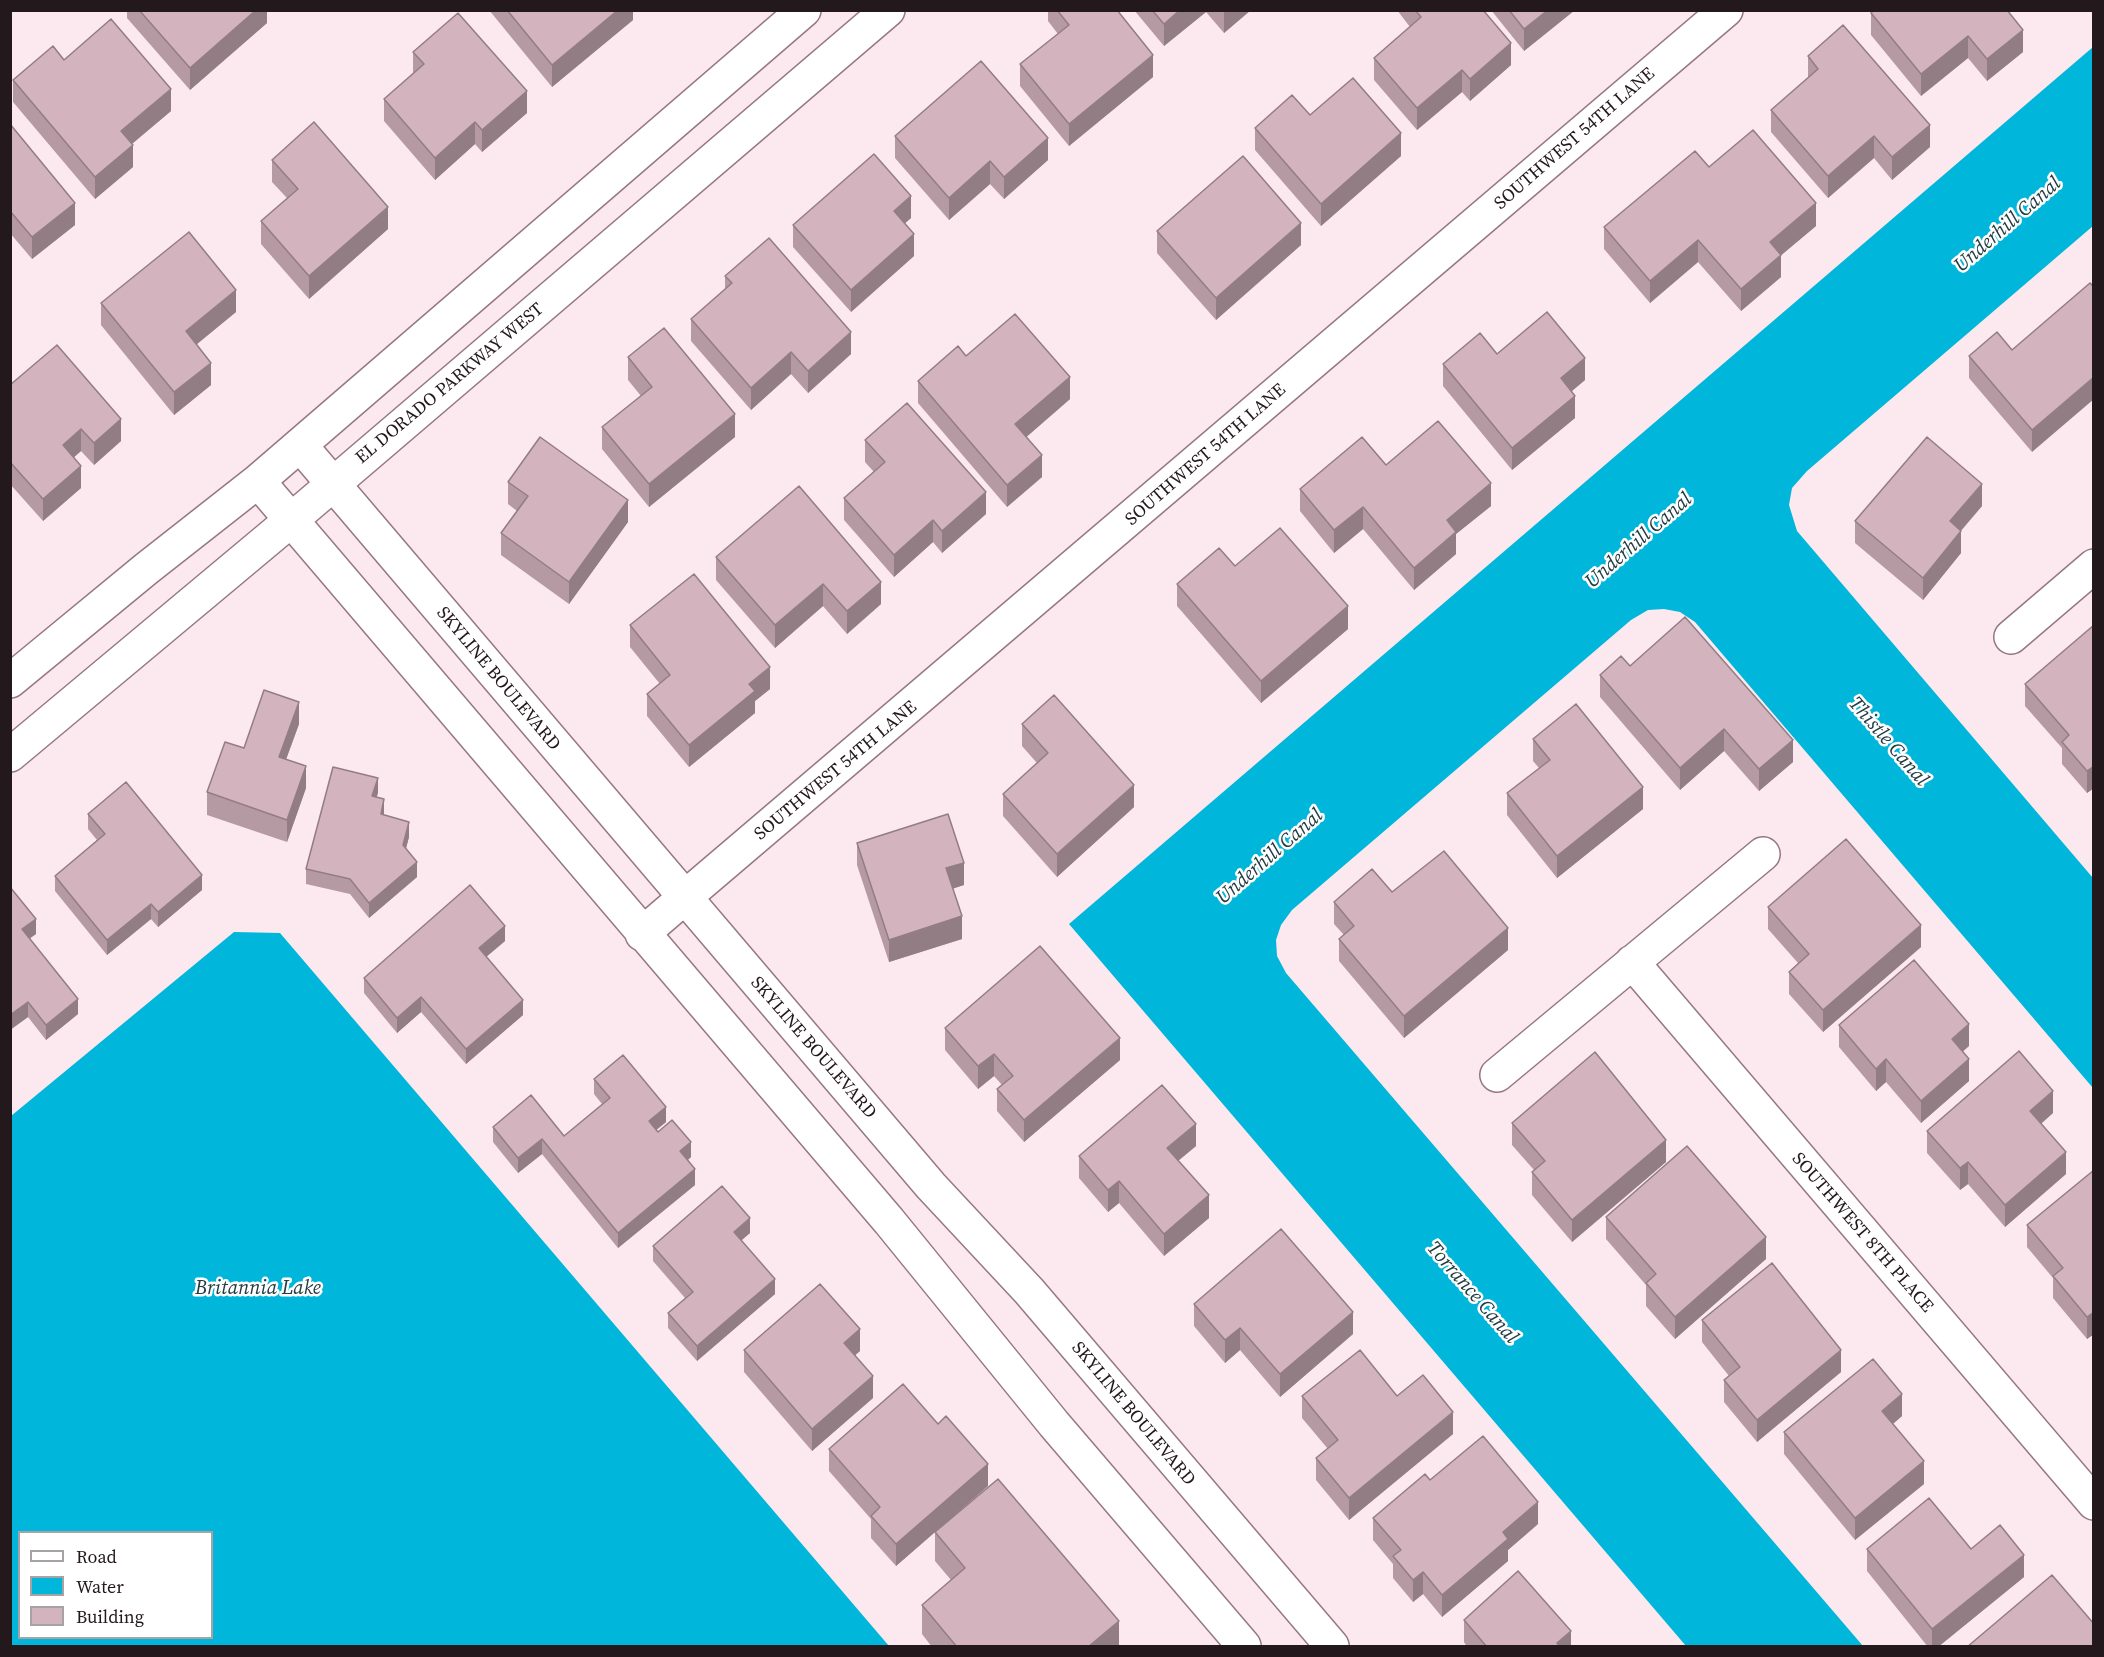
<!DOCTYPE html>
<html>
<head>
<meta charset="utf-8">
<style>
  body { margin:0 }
  #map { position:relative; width:2104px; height:1657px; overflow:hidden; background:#fce8ef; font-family:"Source Serif 4",serif }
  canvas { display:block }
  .frame { position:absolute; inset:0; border:12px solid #23181c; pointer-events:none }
  .legend { position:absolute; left:18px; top:1531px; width:195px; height:108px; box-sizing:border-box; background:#fff; border:2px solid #a7a3a4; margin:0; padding:8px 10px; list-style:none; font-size:18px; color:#23181c }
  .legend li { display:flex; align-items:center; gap:12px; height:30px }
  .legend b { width:30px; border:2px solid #a7a3a4 }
</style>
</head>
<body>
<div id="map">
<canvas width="2104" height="1657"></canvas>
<div class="frame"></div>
<ul class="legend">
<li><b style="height:8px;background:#fff"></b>Road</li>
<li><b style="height:16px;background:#01b6db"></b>Water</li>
<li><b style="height:16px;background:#d2b3be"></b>Building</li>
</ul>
</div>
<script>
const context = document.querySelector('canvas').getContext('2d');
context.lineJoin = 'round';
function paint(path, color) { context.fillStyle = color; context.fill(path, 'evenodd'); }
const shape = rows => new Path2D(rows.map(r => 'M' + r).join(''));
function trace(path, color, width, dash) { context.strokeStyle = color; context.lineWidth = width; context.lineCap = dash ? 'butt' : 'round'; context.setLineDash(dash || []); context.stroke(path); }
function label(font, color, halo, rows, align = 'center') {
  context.font = font + ' "Source Serif 4",serif'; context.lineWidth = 5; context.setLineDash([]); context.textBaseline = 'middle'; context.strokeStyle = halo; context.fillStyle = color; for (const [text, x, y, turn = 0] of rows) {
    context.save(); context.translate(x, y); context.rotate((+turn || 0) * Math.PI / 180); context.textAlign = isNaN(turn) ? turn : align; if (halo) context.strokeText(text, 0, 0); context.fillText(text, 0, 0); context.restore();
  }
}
const water = shape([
  [2093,47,2093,226,1807,471,1792,488,1789,505,1797,531,2093,878,2093,1088,1695,622,1680,612,1664,609,1648,610,1631,620,1292,910,1281,925,1276,940,1277,956,1286,973,1863,1646,1686,1646,1069,924],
  [234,932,280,933,889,1646,11,1646,11,1116],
  [20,1532,212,1532,212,1638,20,1638]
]);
const minor = shape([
  [2011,637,2094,566],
  [684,898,1726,10],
  [1632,962,2094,1503],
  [1497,1075,1763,854]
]);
const tertiary = shape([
  [300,445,931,1186,1029,1291,1332,1646],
  [258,481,889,1221,1054,1424,1244,1646],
  [10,681,146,569,258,481,804,10],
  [10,755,290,521,888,10],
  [642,934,684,898]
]);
const wall = shape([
  [127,10,267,10,267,23,190,90,127,18],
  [489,10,633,10,633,20,552,87],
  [1048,10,1117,10,1153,77,1069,146,1020,86,1020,64,1058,34,1048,21],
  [1134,10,1251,10,1224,33,1206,12,1164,46],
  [1397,10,1483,10,1511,65,1470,101,1462,92,1417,130,1374,80,1374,58,1410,27],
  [1491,10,1575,10,1524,51],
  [2007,10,2023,52,1987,81,1968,58,1921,96,1871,35,1871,13],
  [413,52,527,113,482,152,475,144,435,180,384,121,384,99,413,73],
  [1808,56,1930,147,1892,180,1874,158,1828,198,1771,132,1771,110,1808,78],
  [64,60,171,111,132,144,133,167,95,199,13,102,13,80],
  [10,124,75,225,32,259,10,233],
  [1255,128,1401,156,1321,226,1255,150],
  [895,136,1048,160,1004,199,990,184,949,220,895,158],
  [272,160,388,229,309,299,261,244,261,221,287,198,272,182],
  [1709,167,1816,226,1781,255,1781,277,1741,311,1698,262,1650,303,1604,249,1604,227],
  [911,218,905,223,914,256,851,312,793,247,793,225],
  [1157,231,1301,245,1216,320,1157,253],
  [725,276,851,354,808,393,791,374,751,410,691,341,691,319,725,289],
  [2094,287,2032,452,1969,378,1969,356,2012,350],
  [101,303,236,312,197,344,211,385,174,415,101,325],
  [1497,354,1585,380,1572,391,1575,418,1512,470,1443,386,1443,364],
  [966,356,1070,399,1026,437,1042,477,1007,507,918,403,918,381],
  [628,357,735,437,649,507,602,449,602,427,641,396,628,380],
  [10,385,121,441,94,465,81,451,74,457,81,488,43,521,10,484],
  [865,440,986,514,942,553,933,542,894,577,844,520,844,498,874,472,865,462],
  [1386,465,1491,506,1456,534,1456,554,1414,590,1363,529,1334,553,1300,511,1300,489],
  [508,482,628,522,569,604,501,555,501,533,517,511,508,504],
  [1982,506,1961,531,1961,553,1923,600,1855,543,1855,521],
  [716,557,881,582,881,604,847,634,823,606,775,648,716,580],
  [1235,566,1348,629,1261,703,1177,606,1177,584],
  [630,625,770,689,755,701,755,713,689,767,647,716,647,694,660,684,630,647],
  [2094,625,2094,788,2087,793,2062,764,2062,748,2025,706,2025,684],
  [1630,666,1793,762,1759,791,1724,751,1680,790,1600,697,1600,675],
  [299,724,286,759,306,788,287,842,207,815,207,792,244,748],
  [1022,724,1134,807,1057,877,1003,816,1003,794,1037,763,1022,746],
  [1533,739,1643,809,1557,878,1507,815,1507,793,1539,768,1533,761],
  [378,793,376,797,384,814,384,815,409,837,406,848,417,877,369,918,350,894,306,884,306,869],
  [88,814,202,890,158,927,151,919,107,955,55,891,55,876,97,840,88,829],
  [857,843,964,885,953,888,962,939,889,962,857,865],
  [10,887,36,934,30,938,78,1014,46,1040,28,1017,10,1030],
  [1392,892,1508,950,1404,1038,1339,961,1339,939,1344,935,1334,924,1334,902],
  [1768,907,1921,947,1823,1032,1789,994,1789,972,1798,963,1768,929],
  [505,941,486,957,523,1015,466,1064,421,1012,397,1033,364,993,364,978],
  [1839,1025,1969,1046,1963,1051,1969,1081,1921,1123,1886,1082,1876,1091,1839,1047],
  [945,1028,1120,1060,1024,1142,997,1111,997,1089,1002,1085,994,1076,978,1089,945,1050],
  [594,1079,666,1122,656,1130,691,1157,688,1160,695,1185,618,1248,542,1154,518,1173,493,1142,493,1127,564,1136,602,1104,594,1094],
  [2053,1113,2041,1124,2066,1174,2005,1227,1968,1184,1960,1190,1927,1153,1927,1131],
  [1512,1123,1666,1162,1572,1242,1532,1195,1532,1172,1534,1170,1512,1145],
  [1196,1146,1178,1161,1209,1218,1164,1256,1119,1203,1108,1212,1079,1178,1079,1156],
  [2094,1170,2094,1334,2087,1339,2053,1298,2053,1278,2027,1247,2027,1225],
  [1606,1217,1766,1259,1675,1339,1646,1306,1646,1285,1606,1239],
  [750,1233,741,1240,775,1294,697,1361,668,1328,668,1313,685,1298,653,1261,653,1246],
  [1194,1304,1353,1334,1280,1397,1240,1350,1225,1363,1194,1326],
  [1702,1320,1841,1372,1757,1442,1724,1402,1724,1380,1729,1376,1702,1342],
  [744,1350,860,1351,855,1355,873,1398,812,1451,744,1372],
  [1302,1396,1397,1396,1453,1434,1349,1520,1316,1480,1316,1458,1328,1449,1302,1418],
  [1902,1416,1893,1424,1924,1484,1855,1540,1784,1454,1784,1432],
  [829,1449,988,1486,896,1566,871,1538,871,1519,829,1471],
  [1430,1480,1538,1524,1508,1550,1508,1561,1442,1617,1423,1594,1413,1602,1393,1578,1393,1564,1373,1540,1373,1518],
  [935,1532,1119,1647,932,1647,922,1634,922,1605,951,1580,935,1561],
  [1867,1549,1971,1549,2024,1577,1938,1647,1928,1647,1867,1571],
  [1464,1620,1571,1647,1467,1647,1464,1642]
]);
const shadedWall = shape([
  [256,10,267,10,267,23,190,90,190,68],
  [618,10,633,10,633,20,552,87,552,65],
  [1180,10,1206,10,1206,12,1164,46,1164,24],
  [1224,10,1251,10,1224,33],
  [1548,10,1575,10,1524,51,1524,29],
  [2023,30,2023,52,1987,81,1987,59],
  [1968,36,1968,58,1921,96,1921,74],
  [1511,43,1511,65,1470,101,1470,79],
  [1153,55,1153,77,1069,146,1069,124],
  [1462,70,1462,92,1417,130,1417,108],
  [171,89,171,111,121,153,121,131],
  [527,91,527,113,482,152,482,130],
  [475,122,475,144,435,180,435,158],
  [1930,125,1930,147,1892,180,1892,157],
  [1401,133,1401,156,1321,226,1321,204],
  [1874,136,1874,158,1828,198,1828,176],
  [1048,138,1048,160,1004,199,1004,177],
  [133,145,133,167,95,199,95,177],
  [990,161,990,184,949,220,949,198],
  [911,196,911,218,894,233,894,211],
  [75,203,75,225,32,259,32,237],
  [1816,203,1816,226,1772,263,1781,255,1781,277,1741,311,1741,289,1770,242],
  [388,207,388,229,309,299,309,276],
  [1301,223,1301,245,1216,320,1216,298],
  [914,234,914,256,851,312,851,290],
  [1698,240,1698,262,1650,303,1650,281],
  [236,290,236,312,186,353,186,331],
  [851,332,851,354,808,393,808,371],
  [791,352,791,374,751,410,751,388],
  [1585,358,1585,380,1561,400,1561,378],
  [211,363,211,385,174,415,174,392],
  [1070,377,1070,399,1015,447,1015,424],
  [2094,377,2094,399,2032,452,2032,430],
  [1575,396,1575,418,1512,470,1512,448],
  [735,414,735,437,649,507,649,484],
  [121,419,121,441,94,465,94,443],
  [81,429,81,451,63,467,63,445],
  [1042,455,1042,477,1007,507,1007,485],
  [81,466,81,488,43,521,43,499],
  [1491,483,1491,506,1456,534,1456,554,1414,590,1414,568,1447,520],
  [1982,484,1982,506,1950,543,1950,521],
  [986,492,986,514,942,553,942,531],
  [628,500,628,522,569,604,569,582],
  [1363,507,1363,529,1334,553,1334,530],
  [933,520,933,542,894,577,894,555],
  [1961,531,1961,553,1923,600,1923,578],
  [881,582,881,604,847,634,847,611],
  [823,584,823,606,775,648,775,625],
  [1348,606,1348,629,1261,703,1261,681],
  [770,667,770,689,755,701,755,713,689,767,689,745,749,684],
  [299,702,299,724,279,779,279,757],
  [1724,729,1724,751,1680,790,1680,768],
  [1793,740,1793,762,1759,791,1759,769],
  [306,766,306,788,287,842,287,820],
  [2094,766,2094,788,2087,793,2087,771],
  [378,778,378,793,372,811,372,796],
  [1134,785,1134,807,1057,877,1057,854],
  [1643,787,1643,809,1557,878,1557,856],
  [384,799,384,814,381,829,381,814],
  [409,822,409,837,403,860,403,845],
  [417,862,417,877,369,918,369,903],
  [964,863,964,885,946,891,946,868],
  [202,875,202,890,158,927,158,912],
  [151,904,151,919,107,955,107,940],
  [962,916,962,939,889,962,889,940],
  [36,919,36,934,22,944,22,929],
  [1921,925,1921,947,1823,1032,1823,1010],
  [505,926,505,941,479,963,479,948],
  [1508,928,1508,950,1404,1038,1404,1016],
  [421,997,421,1012,397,1033,397,1018],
  [78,999,78,1014,46,1040,46,1025],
  [523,1000,523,1015,466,1064,466,1049],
  [28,1002,28,1017,10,1030,10,1015],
  [1969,1024,1969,1046,1952,1061,1952,1039],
  [1120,1038,1120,1060,1024,1142,1024,1120],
  [994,1054,994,1076,978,1089,978,1066],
  [1886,1059,1886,1082,1876,1091,1876,1069],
  [1969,1059,1969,1081,1921,1123,1921,1101],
  [2053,1091,2053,1113,2030,1133,2030,1111],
  [666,1107,666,1122,649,1136,649,1121],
  [1196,1124,1196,1146,1167,1170,1167,1148],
  [542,1139,542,1154,518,1173,518,1158],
  [1666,1140,1666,1162,1572,1242,1572,1220],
  [691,1142,691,1157,680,1166,680,1151],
  [2066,1152,2066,1174,2005,1227,2005,1205],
  [1968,1162,1968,1184,1960,1190,1960,1168],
  [695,1169,695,1185,618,1248,618,1233],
  [1119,1181,1119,1203,1108,1212,1108,1190],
  [1209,1195,1209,1218,1164,1256,1164,1234],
  [750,1218,750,1233,734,1247,734,1232],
  [1766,1237,1766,1259,1675,1339,1675,1317],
  [775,1279,775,1294,697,1361,697,1346],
  [1353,1312,1353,1334,1280,1397,1280,1374],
  [2094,1312,2094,1334,2087,1339,2087,1317],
  [1240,1328,1240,1350,1225,1363,1225,1340],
  [860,1329,860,1351,844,1365,844,1343],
  [1841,1350,1841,1372,1757,1442,1757,1420],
  [873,1376,873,1398,812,1451,812,1429],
  [1902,1394,1902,1416,1882,1433,1882,1411],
  [1453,1412,1453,1434,1349,1520,1349,1498],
  [1924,1461,1924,1484,1855,1540,1855,1518],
  [988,1464,988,1486,896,1566,896,1544],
  [1538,1502,1538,1524,1508,1550,1508,1561,1442,1617,1442,1595,1503,1532],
  [2024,1555,2024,1577,1938,1647,1932,1647,1932,1629],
  [1423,1572,1423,1594,1413,1602,1413,1580],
  [1119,1621,1119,1647,1088,1647],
  [1571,1631,1571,1647,1557,1647,1557,1643]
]);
const building = shape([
  [139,10,256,10,190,68,139,10],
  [507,10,618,10,552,65,507,10],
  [1057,10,1117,10,1153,55,1069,124,1020,64,1069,25,1057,10],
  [1152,10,1180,10,1164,24,1152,10],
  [1415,10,1483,10,1511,43,1470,79,1462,70,1417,108,1374,58,1421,17,1415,10],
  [1509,10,1548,10,1524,29,1509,10],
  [1874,10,2007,10,2023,30,1987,59,1968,36,1921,74,1871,13,1874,10],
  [458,13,527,91,482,130,475,122,435,158,384,99,424,64,413,52,458,13],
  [111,19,171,89,121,131,133,145,95,177,13,80,53,46,64,60,111,19],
  [1843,25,1930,125,1892,157,1874,136,1828,176,1771,110,1818,69,1808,56,1843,25],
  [981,61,1048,138,1004,177,990,161,949,198,895,136,981,61],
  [1353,78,1401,133,1321,204,1255,128,1292,95,1310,115,1353,78],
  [314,122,388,207,309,276,261,221,298,189,272,160,314,122],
  [10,124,75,203,32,237,10,211,10,124],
  [1753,130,1816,203,1770,242,1781,255,1741,289,1698,240,1650,281,1604,227,1695,151,1709,167,1753,130],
  [874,154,911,196,894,211,914,234,851,290,793,225,874,154],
  [1243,156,1301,223,1216,298,1157,231,1243,156],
  [189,232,236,290,186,331,211,363,174,392,101,303,189,232],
  [769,238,851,332,808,371,791,352,751,388,691,319,732,283,725,276,769,238],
  [2090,283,2094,287,2094,377,2032,430,1969,356,1997,332,2012,350,2090,283],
  [1547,312,1585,358,1561,378,1575,396,1512,448,1443,364,1480,333,1497,354,1547,312],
  [1015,314,1070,377,1015,424,1042,455,1007,485,918,381,958,346,966,356,1015,314],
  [664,328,735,414,649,484,602,427,652,387,628,357,664,328],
  [57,345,121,419,94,443,81,429,63,445,81,466,43,499,10,462,10,385,57,345],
  [907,403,986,492,942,531,933,520,894,555,844,498,885,462,865,440,907,403],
  [1438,421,1491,483,1447,520,1456,532,1414,568,1363,507,1334,530,1300,489,1362,437,1386,465,1438,421],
  [540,437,628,500,569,582,501,533,528,496,508,482,540,437],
  [1927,437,1982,484,1950,521,1961,531,1923,578,1855,521,1927,437],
  [799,486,881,582,847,611,823,584,775,625,716,557,799,486],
  [1280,528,1348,606,1261,681,1177,584,1219,548,1235,566,1280,528],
  [694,574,770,667,749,684,755,691,689,745,647,694,670,675,630,625,694,574],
  [1685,617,1793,740,1759,769,1724,729,1680,768,1600,675,1621,656,1630,666,1685,617],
  [2094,625,2094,766,2087,771,2062,742,2069,735,2025,684,2094,625],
  [264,690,299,702,279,757,306,766,287,820,207,792,225,742,244,748,264,690],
  [1054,695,1134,785,1057,854,1003,794,1048,753,1022,724,1054,695],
  [1576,704,1643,787,1557,856,1507,793,1550,760,1533,739,1576,704],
  [333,767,378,778,372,796,384,799,381,814,409,822,403,845,417,862,369,903,350,879,306,869,333,767],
  [126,782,202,875,158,912,151,904,107,940,55,876,105,834,88,814,126,782],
  [948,814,964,863,946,868,962,916,889,940,857,843,948,814],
  [1846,839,1921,925,1823,1010,1789,972,1809,954,1768,907,1846,839],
  [1444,851,1508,928,1404,1016,1339,939,1354,926,1334,902,1372,869,1392,892,1444,851],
  [470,885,505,926,479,948,523,1000,466,1049,421,997,397,1018,364,978,470,885],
  [10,887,36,919,22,929,78,999,46,1025,28,1002,10,1015,10,887],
  [1040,946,1120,1038,1024,1120,997,1089,1013,1076,994,1054,978,1066,945,1028,1040,946],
  [1914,960,1969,1024,1952,1039,1969,1059,1921,1101,1886,1059,1876,1069,1839,1025,1914,960],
  [2019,1051,2053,1091,2030,1111,2066,1152,2005,1205,1968,1162,1960,1168,1927,1131,2019,1051],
  [1595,1052,1666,1140,1572,1220,1532,1172,1545,1161,1512,1123,1595,1052],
  [623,1055,666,1107,649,1121,658,1132,672,1120,691,1142,680,1151,695,1169,618,1233,542,1139,518,1158,493,1127,531,1095,564,1136,610,1098,594,1079,623,1055],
  [1162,1085,1196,1124,1167,1148,1209,1195,1164,1234,1119,1181,1108,1190,1079,1156,1162,1085],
  [1687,1146,1766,1237,1675,1317,1646,1283,1656,1274,1606,1217,1687,1146],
  [2094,1170,2094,1312,2087,1317,2053,1276,2063,1268,2027,1225,2094,1170],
  [722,1186,750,1218,734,1232,775,1279,697,1346,668,1313,693,1292,653,1246,722,1186],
  [1281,1229,1353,1312,1280,1374,1240,1328,1225,1340,1194,1304,1281,1229],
  [1772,1263,1841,1350,1757,1420,1724,1380,1740,1367,1702,1320,1772,1263],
  [820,1284,860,1329,844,1343,873,1376,812,1429,744,1350,820,1284],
  [1360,1350,1397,1396,1423,1375,1453,1412,1349,1498,1316,1458,1338,1440,1302,1396,1360,1350],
  [1873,1359,1902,1394,1882,1411,1924,1461,1855,1518,1784,1432,1873,1359],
  [903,1384,938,1424,946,1416,988,1464,896,1544,871,1516,880,1507,829,1449,903,1384],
  [1483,1436,1538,1502,1503,1532,1508,1539,1442,1595,1423,1572,1413,1580,1393,1556,1401,1550,1373,1518,1425,1474,1430,1480,1483,1436],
  [998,1479,1119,1621,1088,1647,957,1647,922,1605,965,1568,935,1532,998,1479],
  [1929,1498,1971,1549,2000,1525,2024,1555,1932,1629,1867,1549,1929,1498],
  [1518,1571,1571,1631,1557,1643,1560,1647,1487,1647,1464,1620,1518,1571],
  [2052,1575,2094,1624,2094,1647,1967,1647,2052,1575]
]);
const streetNames = [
  ["SOUTHWEST 54TH LANE",1575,139,-41],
  ["EL DORADO PARKWAY WEST",450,384,-40],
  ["SOUTHWEST 54TH LANE",1206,455,-41],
  ["SKYLINE BOULEVARD",498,679,50],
  ["SOUTHWEST 54TH LANE",836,771,-40],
  ["SKYLINE BOULEVARD",813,1048,49],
  ["SOUTHWEST 8TH PLACE",1862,1233,49],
  ["SKYLINE BOULEVARD",1133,1414,50]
];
const waterNames = [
  ["Underhill Canal",2008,225,-41],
  ["Underhill Canal",1639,541,-41],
  ["Thistle Canal",1888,742,49],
  ["Underhill Canal",1270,857,-41],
  ["Britannia Lake",258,1289],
  ["Torrance Canal",1472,1293,49]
];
paint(water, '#01b6db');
trace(minor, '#957882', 36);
trace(tertiary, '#957882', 36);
trace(minor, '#fff', 33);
trace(tertiary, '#fff', 33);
paint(wall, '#b59aa3');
paint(shadedWall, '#937d85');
paint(building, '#d2b3be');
trace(building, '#937d85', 1.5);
label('18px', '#23181c', '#fff', streetNames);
label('italic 20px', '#233b42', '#fff', waterNames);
</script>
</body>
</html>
